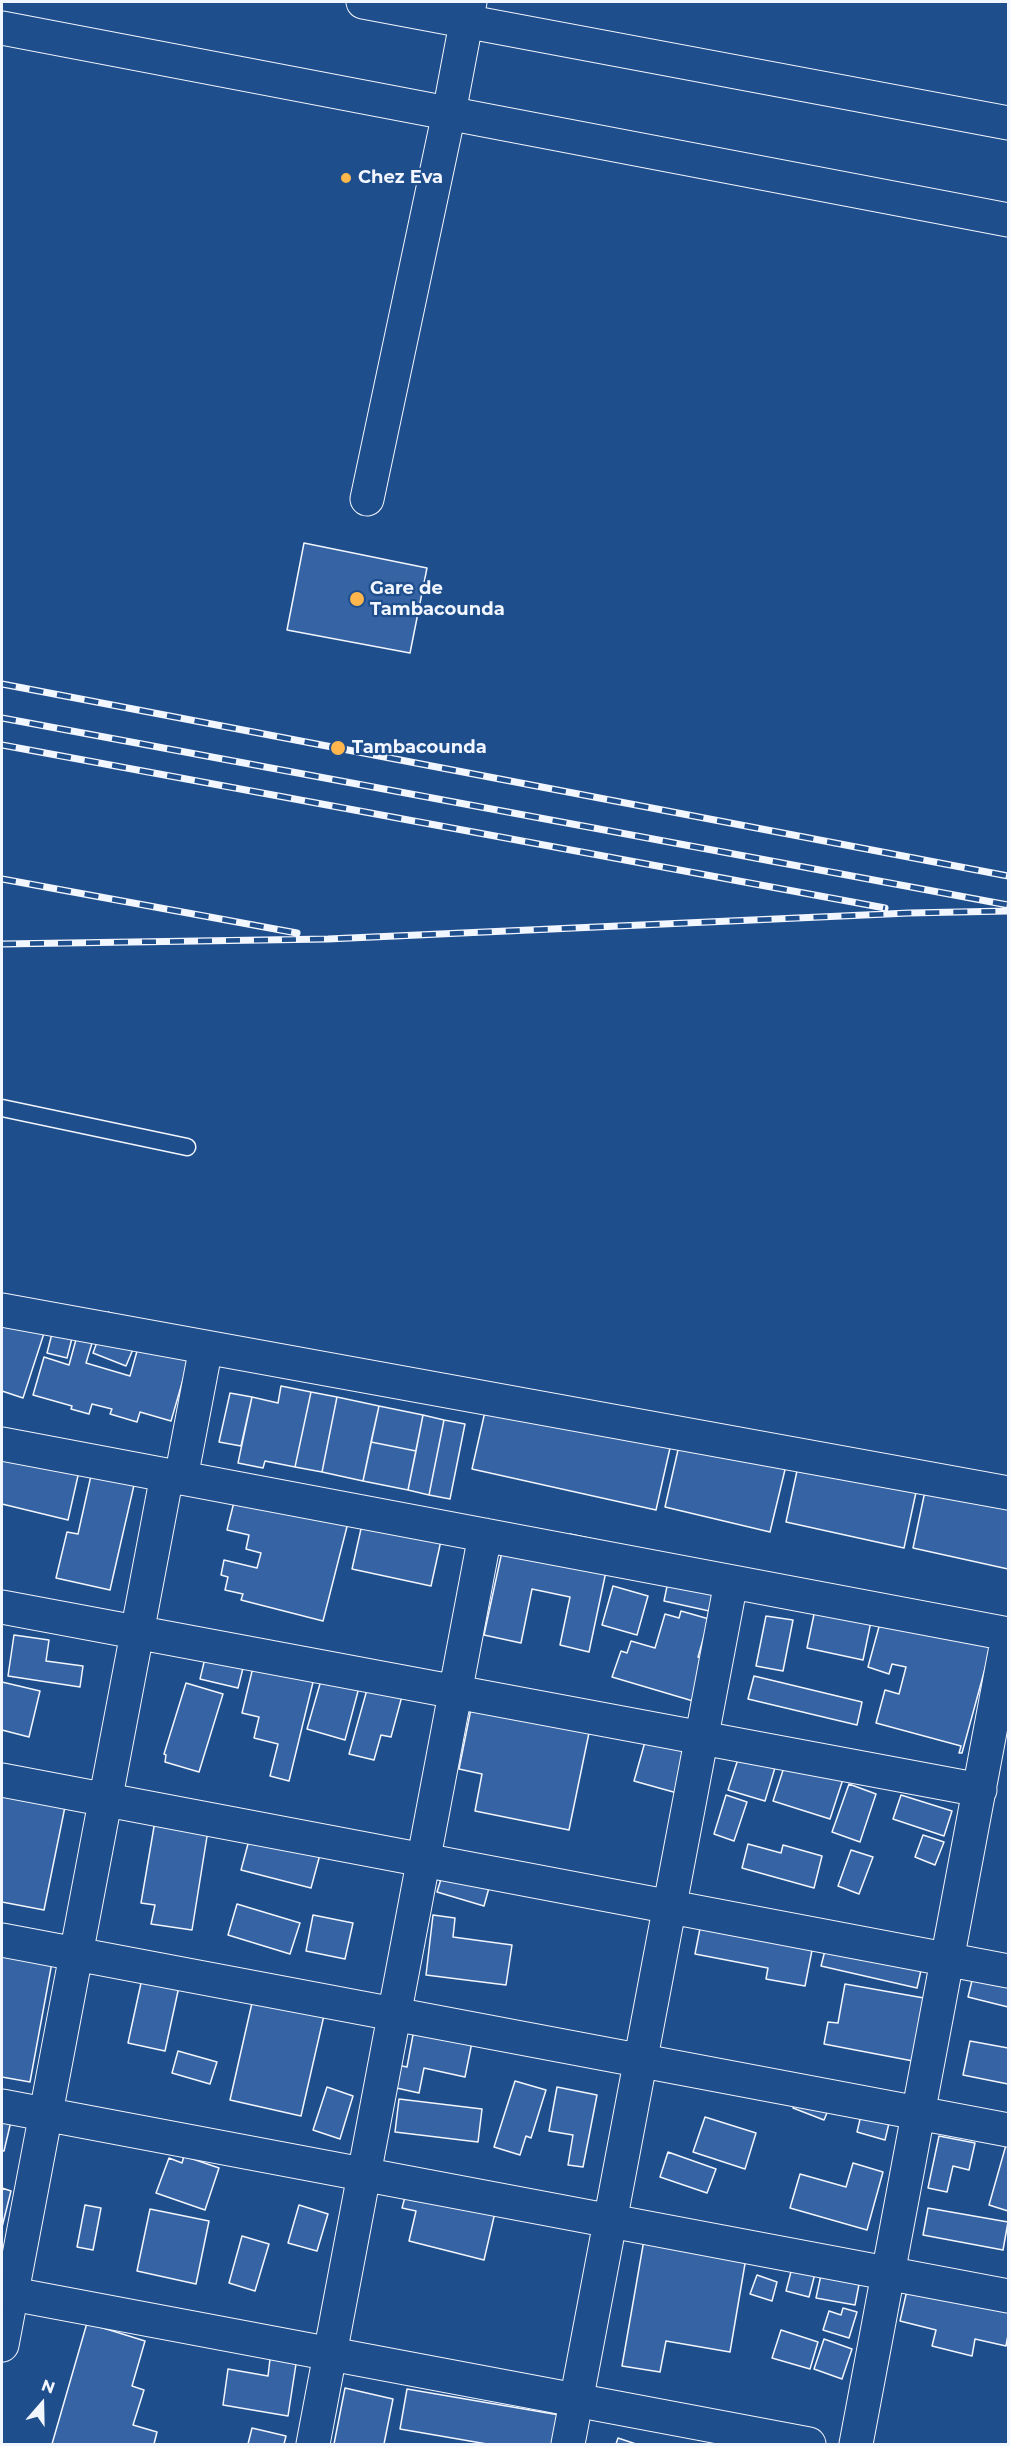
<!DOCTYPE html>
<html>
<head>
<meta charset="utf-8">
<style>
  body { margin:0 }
  #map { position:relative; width:1010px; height:2446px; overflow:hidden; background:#1f4e8c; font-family:Montserrat,sans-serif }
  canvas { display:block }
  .frame { position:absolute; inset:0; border:3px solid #f2f6ff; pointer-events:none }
  .north { position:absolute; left:12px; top:2374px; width:60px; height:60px; -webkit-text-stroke:4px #1f4e8c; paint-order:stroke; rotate:20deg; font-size:16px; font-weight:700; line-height:24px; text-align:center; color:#f2f6ff }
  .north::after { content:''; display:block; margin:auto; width:21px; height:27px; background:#f2f6ff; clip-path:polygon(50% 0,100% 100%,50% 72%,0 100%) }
</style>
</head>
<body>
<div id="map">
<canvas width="1010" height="2446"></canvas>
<div class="frame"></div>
<div class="north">N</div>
</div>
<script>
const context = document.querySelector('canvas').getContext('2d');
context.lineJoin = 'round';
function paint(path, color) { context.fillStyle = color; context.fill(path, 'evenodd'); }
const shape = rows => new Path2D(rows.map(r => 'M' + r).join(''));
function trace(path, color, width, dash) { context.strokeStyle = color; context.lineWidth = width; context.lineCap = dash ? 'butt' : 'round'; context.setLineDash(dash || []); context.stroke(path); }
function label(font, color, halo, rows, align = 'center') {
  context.font = font + ' Montserrat,sans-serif'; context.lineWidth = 4.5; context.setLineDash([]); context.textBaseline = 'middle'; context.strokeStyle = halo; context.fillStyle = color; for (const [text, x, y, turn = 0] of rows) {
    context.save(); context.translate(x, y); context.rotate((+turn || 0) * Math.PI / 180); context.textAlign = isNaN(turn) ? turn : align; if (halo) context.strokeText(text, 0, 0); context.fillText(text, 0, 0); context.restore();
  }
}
const building = shape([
  [304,543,427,568,410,653,287,630,304,543],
  [8,1308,48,1321,23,1398,2,1391,2,1327,8,1308],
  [108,1312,143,1325,126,1366,93,1353,108,1312],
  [56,1318,76,1322,67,1358,47,1353,56,1318],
  [80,1325,96,1330,86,1363,130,1376,141,1337,191,1352,171,1421,140,1412,137,1422,110,1414,112,1409,92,1404,89,1414,71,1409,72,1406,33,1395,44,1357,69,1365,80,1325],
  [491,1385,675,1426,656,1510,472,1469,491,1385],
  [281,1386,311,1392,295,1467,265,1461,263,1468,238,1463,252,1397,278,1403,281,1386],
  [311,1392,337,1397,322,1472,295,1467,311,1392],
  [230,1393,252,1397,241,1446,219,1442,230,1393],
  [337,1397,379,1406,363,1481,322,1472,337,1397],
  [379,1406,423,1415,416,1451,371,1442,379,1406],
  [423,1415,444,1420,429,1495,408,1490,423,1415],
  [444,1420,465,1424,450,1499,429,1495,444,1420],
  [683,1428,789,1453,770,1532,665,1507,683,1428],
  [2,1440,82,1458,68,1520,2,1504,2,1440],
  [371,1442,416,1451,408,1490,363,1481,371,1442],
  [803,1443,921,1469,904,1548,786,1522,803,1443],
  [94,1462,137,1472,110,1590,56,1578,67,1532,78,1534,94,1462],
  [928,1477,1008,1494,1008,1569,913,1548,928,1477],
  [240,1478,354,1499,323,1621,241,1600,243,1594,225,1590,228,1577,221,1575,224,1560,257,1568,261,1553,246,1549,249,1535,227,1530,240,1478],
  [363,1520,442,1536,431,1586,352,1569,363,1520],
  [506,1533,567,1546,570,1534,612,1543,589,1652,560,1645,570,1597,532,1589,521,1643,484,1635,506,1533],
  [671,1567,730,1580,723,1614,664,1601,671,1567],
  [613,1586,648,1596,637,1635,602,1625,613,1586],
  [818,1595,874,1607,863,1660,807,1648,818,1595],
  [681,1611,709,1619,698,1657,706,1660,693,1701,612,1677,621,1651,627,1653,631,1641,655,1648,665,1614,679,1618,681,1611],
  [883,1612,992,1643,962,1753,959,1753,961,1746,876,1723,885,1690,899,1694,906,1667,892,1664,889,1674,868,1667,883,1612],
  [766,1616,793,1620,783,1671,756,1666,766,1616],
  [14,1635,49,1640,46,1661,83,1666,80,1687,8,1676,14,1635],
  [206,1654,244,1664,238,1688,200,1679,206,1654],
  [254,1663,314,1678,289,1781,270,1776,278,1744,254,1738,259,1717,242,1713,254,1663],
  [324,1670,361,1680,345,1740,307,1729,324,1670],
  [754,1676,862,1702,857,1725,748,1699,754,1676],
  [2,1682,40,1691,29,1737,2,1730,2,1682],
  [186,1683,223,1694,199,1772,165,1762,166,1755,164,1754,186,1683],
  [368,1686,402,1696,391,1737,381,1735,374,1760,349,1754,368,1686],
  [472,1704,590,1728,569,1830,475,1811,482,1774,459,1769,472,1704],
  [648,1731,690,1743,677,1793,634,1781,648,1731],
  [741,1750,777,1761,765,1801,728,1790,741,1750],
  [787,1758,844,1776,830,1819,773,1801,787,1758],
  [2,1773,69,1787,44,1910,2,1902,2,1773],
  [849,1784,876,1794,860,1842,832,1832,849,1784],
  [726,1795,747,1802,734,1841,714,1834,726,1795],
  [901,1795,952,1811,944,1836,893,1819,901,1795],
  [156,1815,209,1824,192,1930,151,1924,155,1905,141,1903,156,1815],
  [252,1829,322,1847,311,1888,241,1870,252,1829],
  [923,1835,944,1842,935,1865,915,1857,923,1835],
  [748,1844,781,1853,783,1845,822,1856,814,1888,742,1868,748,1844],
  [851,1850,873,1857,859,1894,838,1886,851,1850],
  [446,1863,492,1877,484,1906,437,1892,446,1863],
  [237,1904,300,1923,290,1954,228,1935,237,1904],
  [703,1913,815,1935,805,1986,766,1979,768,1968,695,1954,703,1913],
  [313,1915,353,1923,345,1959,306,1951,313,1915],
  [433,1915,455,1918,453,1937,512,1945,506,1985,426,1975,433,1915],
  [829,1935,924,1957,917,1988,821,1966,829,1935],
  [2,1947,53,1957,30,2082,2,2077,2,1947],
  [146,1960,183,1968,165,2051,128,2043,146,1960],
  [977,1960,1008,1968,1008,2007,968,1997,977,1960],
  [845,1984,924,1998,913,2061,824,2044,828,2022,838,2023,845,1984],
  [254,1994,325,2011,301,2116,230,2100,254,1994],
  [415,2024,473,2037,465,2077,424,2068,419,2093,383,2085,387,2063,407,2067,415,2024],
  [970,2041,1008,2048,1008,2084,963,2075,970,2041],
  [178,2051,217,2062,210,2084,172,2073,178,2051],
  [515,2081,546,2090,531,2138,526,2136,520,2155,494,2147,515,2081],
  [327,2087,353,2096,340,2139,313,2130,327,2087],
  [557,2087,597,2095,583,2167,568,2165,573,2135,549,2131,557,2087],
  [800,2091,831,2103,824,2120,793,2108,800,2091],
  [399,2099,482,2109,478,2142,395,2132,399,2099],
  [862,2111,890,2119,885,2140,857,2132,862,2111],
  [2,2114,12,2117,4,2151,2,2151,2,2114],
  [705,2117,756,2133,745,2169,693,2152,705,2117],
  [939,2136,975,2143,969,2170,953,2166,947,2192,928,2188,939,2136],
  [1008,2138,1008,2211,989,2205,1008,2138],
  [668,2152,716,2169,707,2193,660,2177,668,2152],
  [184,2156,219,2168,205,2210,156,2193,169,2158,182,2163,184,2156],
  [853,2163,883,2172,867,2230,790,2208,800,2174,846,2187,853,2163],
  [408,2186,496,2208,484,2260,409,2241,416,2211,402,2208,408,2186],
  [2,2188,11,2191,2,2227,2,2188],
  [85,2205,101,2208,93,2250,77,2247,85,2205],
  [299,2205,328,2214,317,2251,288,2243,299,2205],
  [928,2208,1008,2222,1003,2250,923,2235,928,2208],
  [150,2209,209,2221,196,2284,137,2271,150,2209],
  [645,2234,747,2252,730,2352,666,2341,660,2372,622,2366,645,2234],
  [242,2236,269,2244,255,2291,229,2283,242,2236],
  [795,2256,818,2262,809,2297,786,2291,795,2256],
  [824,2261,862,2269,855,2305,816,2298,824,2261],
  [757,2275,777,2282,772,2301,750,2294,757,2275],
  [910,2277,1008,2301,1008,2335,1006,2346,975,2339,972,2356,932,2346,936,2330,900,2321,910,2277],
  [843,2308,857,2312,849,2338,823,2330,829,2311,841,2315,843,2308],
  [87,2323,145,2341,132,2386,144,2390,133,2425,157,2432,154,2444,52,2444,87,2323],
  [781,2330,818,2342,810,2369,772,2358,781,2330],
  [824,2339,852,2349,842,2379,814,2369,824,2339],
  [270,2359,296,2364,288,2416,223,2405,228,2369,268,2376,270,2359],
  [345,2388,393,2399,384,2444,334,2444,345,2388],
  [407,2389,565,2416,560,2444,487,2444,400,2429,407,2389],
  [252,2428,286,2436,284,2444,248,2444,252,2428],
  [618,2438,636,2444,616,2444,618,2438]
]);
const lane = shape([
  [2,1108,187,1147]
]);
const street = shape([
  [363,2,1008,123],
  [367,499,449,113,470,2],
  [2,1310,1008,1493],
  [2,1444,1008,1634],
  [181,1478,206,1347],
  [2,1607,980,1790],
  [2,1780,1008,1971],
  [2,1940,1008,2130],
  [2,2106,1008,2296],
  [2,2345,167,1475],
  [313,2444,485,1535],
  [568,2444,731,1582],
  [856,2444,1008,1636]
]);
const secondary = shape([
  [2,2292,809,2444]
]);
const highway = shape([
  [2,28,1008,220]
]);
const rail = shape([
  [2,684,1008,876],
  [2,718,1008,905],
  [2,745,885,908],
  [2,879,297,933],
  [2,944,328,939,909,913,1008,911]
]);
const markers = [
  [346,178,6,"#ffb74d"],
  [357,599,8,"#ffb74d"],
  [338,748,8,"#ffb74d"]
];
const poiNames = [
  ["Chez Eva",358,178],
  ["Gare de",370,589],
  ["Tambacounda",370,610],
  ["Tambacounda",352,748]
];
paint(building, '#3563a3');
trace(building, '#f2f6ff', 1.5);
trace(lane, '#f2f6ff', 19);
trace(street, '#f2f6ff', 35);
trace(secondary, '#f2f6ff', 35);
trace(highway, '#f2f6ff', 35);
trace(lane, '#1f4e8c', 16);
trace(street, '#1f4e8c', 33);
trace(secondary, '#1f4e8c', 33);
trace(highway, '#1f4e8c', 33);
trace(rail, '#f2f6ff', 7);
trace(rail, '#1f4e8c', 4.5, [14]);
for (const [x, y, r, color] of markers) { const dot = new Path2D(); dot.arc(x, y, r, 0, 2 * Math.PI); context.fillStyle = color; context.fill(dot); trace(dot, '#1f4e8c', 2); }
label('bold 18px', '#f2f6ff', '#1f4e8c', poiNames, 'left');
</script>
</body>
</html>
